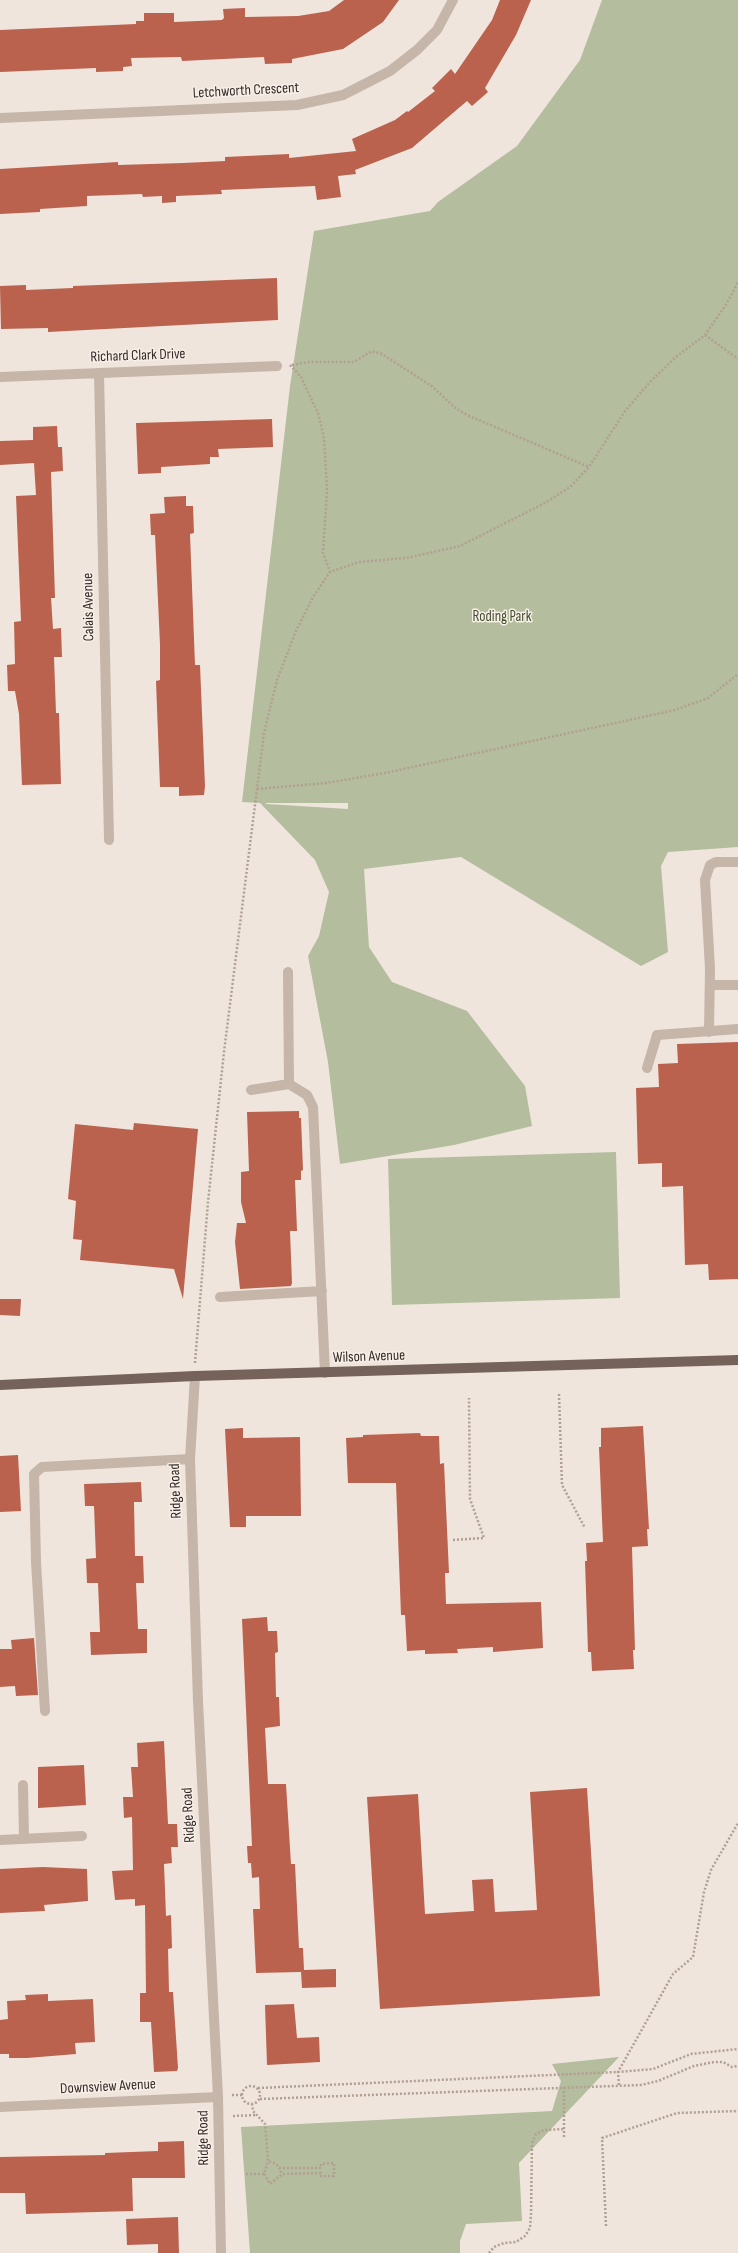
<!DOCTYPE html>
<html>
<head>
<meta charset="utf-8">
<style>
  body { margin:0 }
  canvas { display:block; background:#efe5dc }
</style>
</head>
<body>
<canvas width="738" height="2253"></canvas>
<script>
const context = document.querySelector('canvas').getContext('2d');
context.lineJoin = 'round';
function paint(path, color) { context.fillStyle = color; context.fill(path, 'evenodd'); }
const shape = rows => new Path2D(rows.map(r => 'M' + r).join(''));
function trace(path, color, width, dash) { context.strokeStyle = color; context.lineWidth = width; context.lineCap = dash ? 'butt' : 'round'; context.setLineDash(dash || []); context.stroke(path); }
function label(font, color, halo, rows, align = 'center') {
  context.font = font + ' "Sofia Sans Condensed",sans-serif'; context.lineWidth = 3; context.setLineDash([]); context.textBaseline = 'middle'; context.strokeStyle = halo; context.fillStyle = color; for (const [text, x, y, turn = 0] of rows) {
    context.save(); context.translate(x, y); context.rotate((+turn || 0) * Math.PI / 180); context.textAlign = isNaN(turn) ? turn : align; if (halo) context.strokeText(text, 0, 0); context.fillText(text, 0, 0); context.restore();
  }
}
const green = shape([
  [602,0,738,0,738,847,668,852,661,866,668,952,641,966,461,857,364,869,369,947,392,982,467,1011,525,1086,532,1126,454,1145,340,1164,328,1062,308,956,319,936,329,892,315,860,260,803,242,802,290,386,314,231,430,211,438,202,517,146,580,60],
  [348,803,348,809,266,804,266,803],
  [616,1152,620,1298,392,1305,388,1159],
  [619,2057,519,2163,522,2221,466,2224,460,2241,460,2253,250,2253,241,2127,552,2111,561,2081,552,2064]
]);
const building = shape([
  [344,0,399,0,383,22,343,49,292,59,292,63,265,64,264,57,182,61,181,57,131,58,132,66,123,67,123,71,96,72,96,68,0,72,0,30,136,24,136,21,144,21,144,13,174,13,174,22,222,20,224,18,223,9,245,8,245,17,298,16,329,11],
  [500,0,531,0,516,35,485,88,488,92,472,106,467,101,412,148,355,170,356,174,338,176,341,197,317,200,315,186,221,190,222,194,176,196,176,202,162,203,162,196,143,197,142,194,87,196,87,206,40,209,40,212,0,214,0,169,118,162,118,165,183,163,225,161,225,157,289,154,289,158,356,151,352,139,395,120,407,111,408,112,435,91,432,88,451,69,455,74,492,20],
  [277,278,278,320,48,332,48,328,1,329,0,286,26,285,26,290,73,288,73,286],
  [272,419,273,447,218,449,219,457,210,457,210,464,161,467,161,473,138,474,136,423],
  [57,426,58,447,62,447,63,471,51,472,55,598,51,598,53,629,61,628,62,657,54,657,56,713,59,713,61,784,22,785,19,714,15,691,8,691,7,665,15,664,14,622,21,621,16,496,36,495,34,463,0,465,0,441,33,440,33,427],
  [186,496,186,506,193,506,194,533,190,534,195,665,200,665,205,786,204,795,179,796,179,787,160,787,156,681,160,680,160,645,155,535,151,535,150,514,165,513,164,497],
  [738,1042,738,1279,709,1280,708,1264,685,1265,683,1186,662,1187,662,1163,638,1164,636,1088,659,1087,658,1064,678,1063,677,1044],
  [299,1111,299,1118,301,1118,303,1170,301,1171,301,1180,295,1180,297,1231,290,1231,292,1283,291,1286,240,1289,235,1242,237,1223,246,1223,241,1202,241,1172,249,1171,247,1112],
  [134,1123,198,1129,183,1299,174,1269,80,1260,82,1240,73,1239,76,1201,68,1199,75,1124,133,1130],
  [0,1299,21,1299,20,1316,0,1315],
  [643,1426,649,1529,647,1529,648,1546,632,1547,635,1650,633,1650,634,1669,592,1671,591,1652,588,1652,585,1561,587,1561,586,1543,603,1542,599,1447,601,1447,601,1428],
  [243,1428,243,1438,300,1437,301,1516,246,1516,246,1527,230,1527,225,1429],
  [420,1433,421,1436,439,1436,440,1464,444,1463,449,1573,445,1573,446,1604,541,1602,543,1648,493,1652,493,1647,457,1649,458,1653,425,1654,425,1650,407,1651,405,1615,401,1615,396,1483,348,1483,346,1438,363,1437,363,1435],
  [18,1455,21,1511,0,1512,0,1456],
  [141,1482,142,1502,134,1502,135,1556,143,1556,144,1583,136,1583,138,1629,147,1629,147,1653,91,1655,90,1632,100,1632,98,1583,87,1583,86,1559,96,1558,94,1506,85,1506,84,1484],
  [267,1617,268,1631,277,1631,278,1652,275,1653,276,1697,279,1697,280,1726,265,1728,268,1784,286,1784,291,1864,295,1864,299,1948,303,1948,304,1970,336,1969,336,1987,302,1988,301,1972,256,1973,253,1909,260,1909,259,1877,252,1878,251,1863,248,1863,247,1846,252,1846,242,1619],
  [34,1638,38,1695,16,1696,15,1686,0,1687,0,1649,12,1649,11,1640],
  [164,1741,168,1824,177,1824,178,1847,171,1847,172,1863,164,1864,166,1916,171,1915,172,1948,168,1949,169,1992,173,1992,178,2068,177,2071,154,2072,151,2022,140,2022,140,1993,146,1993,145,1905,135,1906,135,1899,115,1900,112,1871,133,1870,132,1817,124,1818,123,1797,133,1797,131,1767,138,1767,137,1743],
  [84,1765,86,1805,38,1808,38,1767],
  [587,1788,600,1996,380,2009,367,1797,418,1794,425,1914,474,1911,472,1880,493,1879,495,1912,537,1910,530,1792],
  [43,1867,87,1869,88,1901,44,1905,45,1911,0,1913,0,1869],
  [48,1994,48,2001,93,1999,95,2042,75,2043,76,2054,27,2058,9,2058,9,2054,0,2054,0,2020,8,2019,7,2001,26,2000,25,1995],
  [294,2004,297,2038,319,2037,320,2062,267,2065,265,2005],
  [184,2141,185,2178,132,2178,133,2211,26,2214,25,2193,0,2193,0,2157,105,2155,105,2153,158,2151,158,2142],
  [178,2217,179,2253,158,2253,158,2244,127,2245,126,2219]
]);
const path = shape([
  [705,335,738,359],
  [290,365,301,377,307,390,318,413,324,438,327,490,323,553,330,572],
  [292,365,309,362,354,362,372,351,382,354,433,387,454,407,467,415,589,467],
  [257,789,326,783,385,773,675,710,708,698,738,674],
  [195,1363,208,1202,224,1052,264,733,277,680,296,631,313,597,330,572,359,562,406,558,460,546,543,504,570,487,589,467,625,411,651,381,677,356,705,335,727,303,738,282],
  [559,1394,562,1485,585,1528],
  [453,1540,484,1538,470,1499,469,1398],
  [619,2085,618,2072,673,1974,693,1957,704,1892,711,1870,738,1823],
  '242 2095a9 9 0 1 1 18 0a9 9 0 1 1-18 0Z',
  [564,2087,564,2139],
  [258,2088,618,2072,653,2069,691,2054,738,2049],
  [232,2095,242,2095],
  [260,2099,641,2085,658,2081,694,2066,714,2062,723,2062,732,2067,738,2066],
  [233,2116,256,2115],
  [279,2168,321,2168,321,2164,334,2163,334,2176,321,2176,321,2173,281,2174],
  [246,2174,264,2174,268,2161,265,2124,253,2111,252,2104],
  [264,2174,270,2184,281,2175,281,2170,276,2164,268,2161],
  [606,2226,602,2138,677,2113,738,2111],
  [489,2253,494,2247,504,2243,516,2242,525,2236,530,2228,531,2214,532,2143,536,2134,544,2130,564,2129]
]);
const minor = shape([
  [0,118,297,105,343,95,390,71,417,50,437,30,453,0],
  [99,373,109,840],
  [0,377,277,366],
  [288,972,289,1084,307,1095,313,1107,325,1373],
  [710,985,738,985],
  [709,1032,710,969,705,880,710,865,716,862,738,862],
  [647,1068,657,1035,738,1029],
  [251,1090,289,1084],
  [220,1297,322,1291],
  [195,1376,190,1459,198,1701,218,2097,221,2253],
  [45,1711,36,1562,34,1474,42,1467,190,1459],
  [23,1785,24,1839],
  [0,1840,82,1836],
  [0,2107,218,2097]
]);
const major = shape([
  [0,1385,195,1376,738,1360]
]);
const streetNames = [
  ["Letchworth Crescent",246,91,-3],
  ["Richard Clark Drive",138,356,-2],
  ["Calais Avenue",89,607,-91],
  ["Wilson Avenue",369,1357,-2],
  ["Ridge Road",176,1491,-92],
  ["Ridge Road",189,1815,-93],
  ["Downsview Avenue",108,2087,-3],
  ["Ridge Road",204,2138,-91]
];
const parkNames = [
  ["Roding Park",502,617]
];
paint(green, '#b4bd9d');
paint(building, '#bb624e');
trace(path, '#b29f93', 2.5, [2, 2]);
trace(minor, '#c6b5a9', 10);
trace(major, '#75625a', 10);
label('15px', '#342b28', '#f8efe8', streetNames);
label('15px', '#45502e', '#f8efe8', parkNames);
</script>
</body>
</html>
